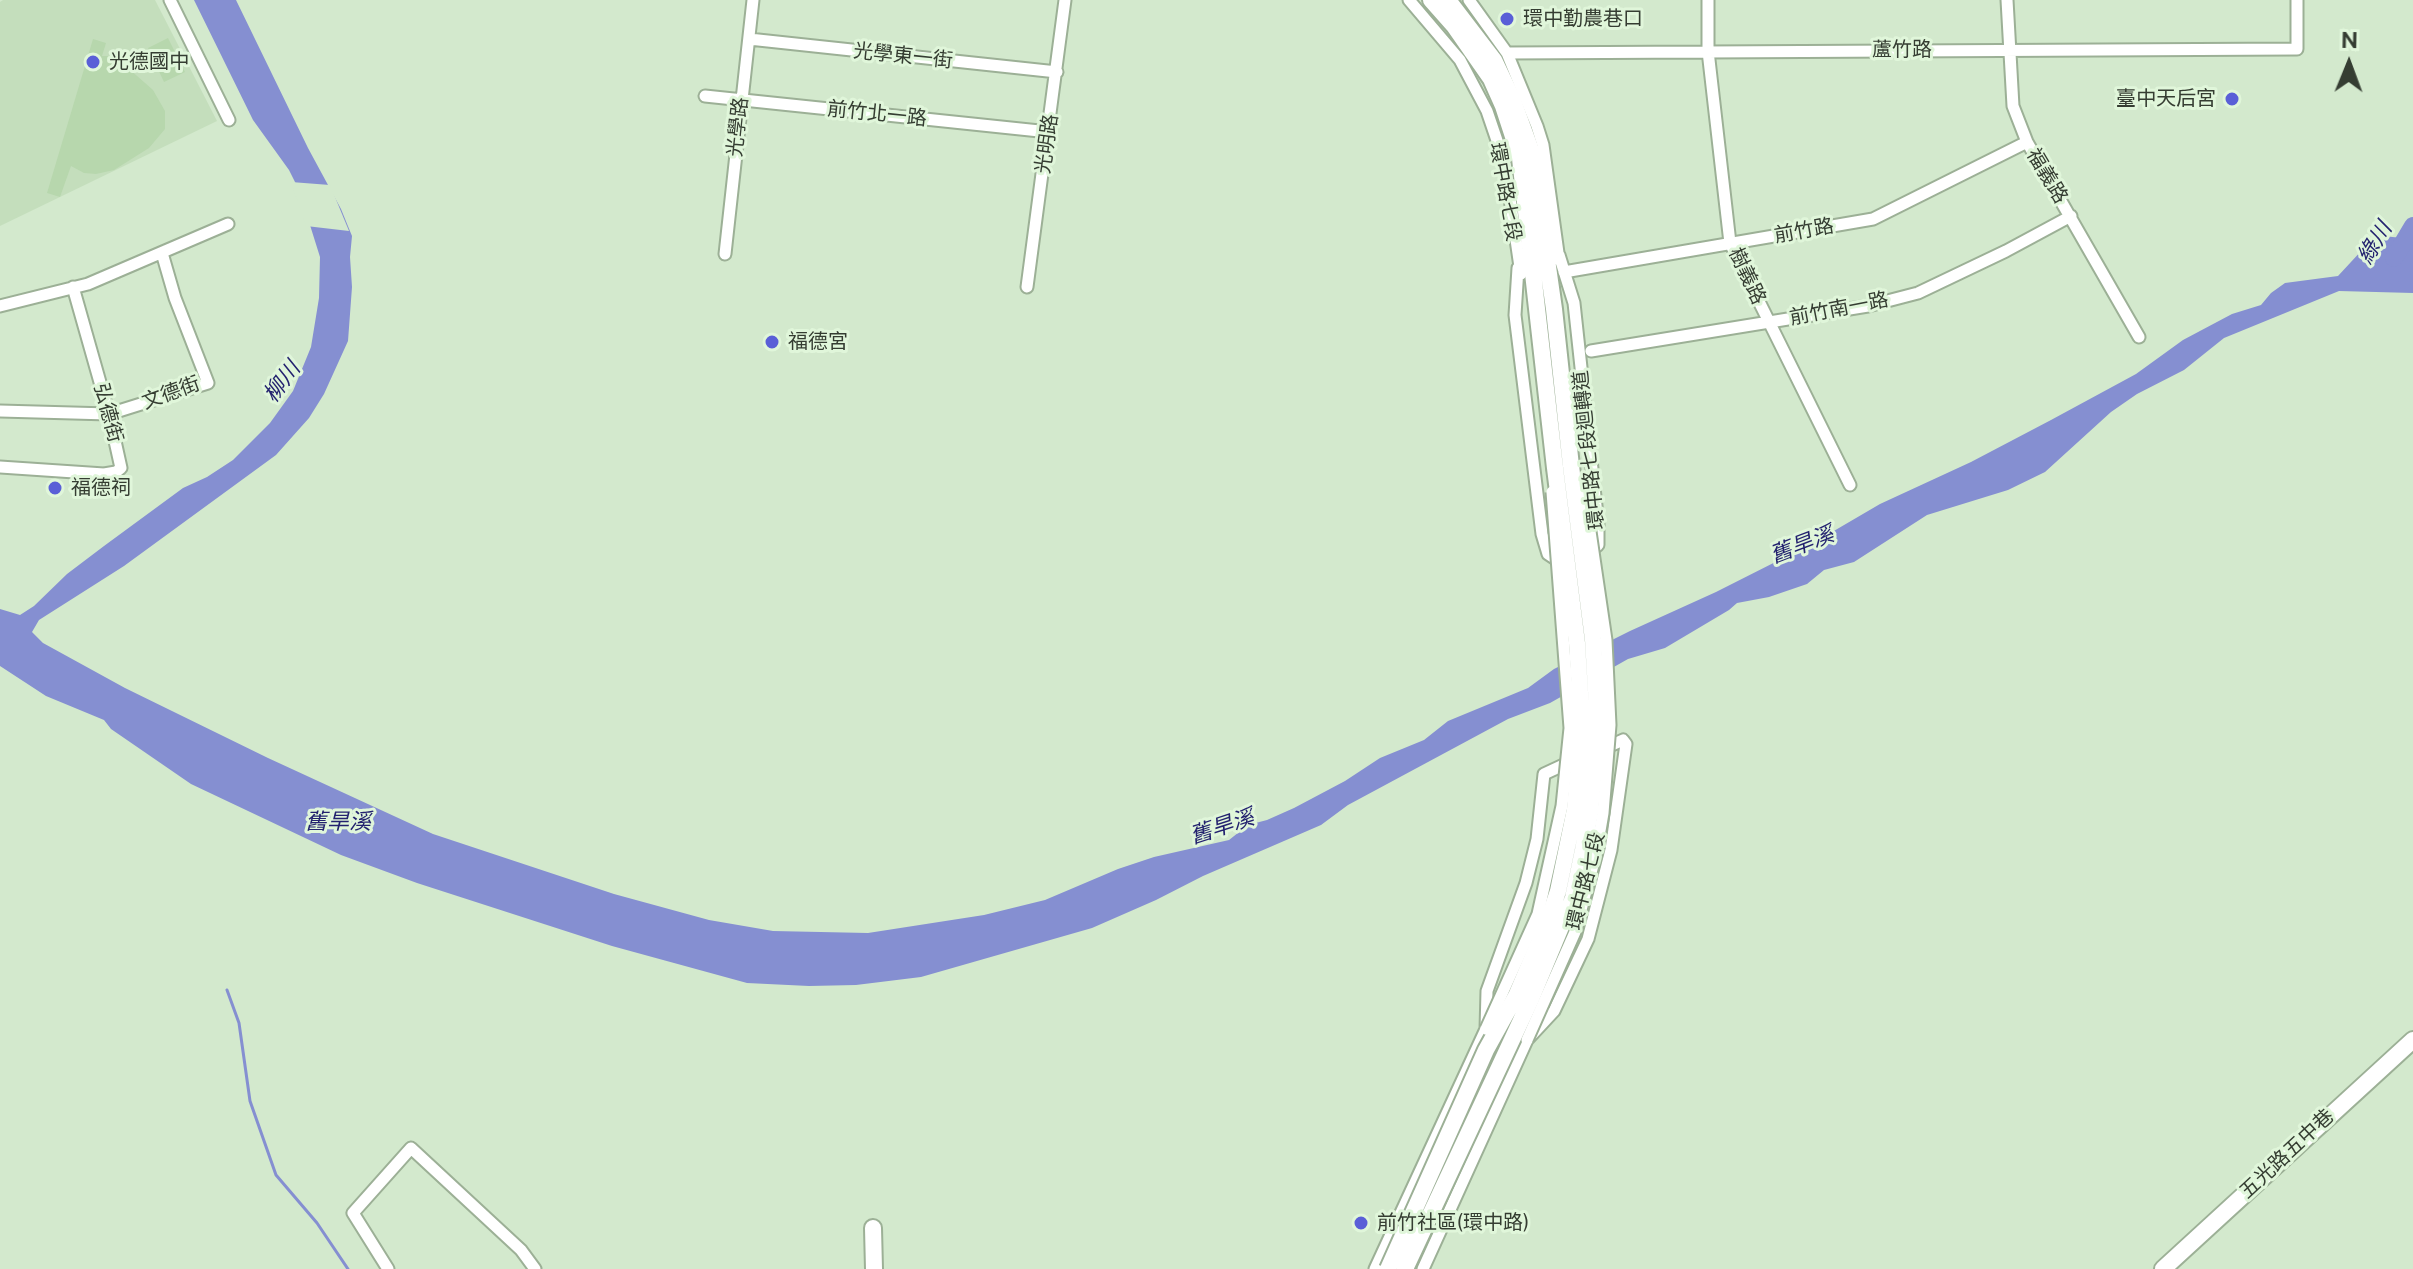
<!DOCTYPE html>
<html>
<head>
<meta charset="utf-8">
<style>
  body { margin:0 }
  #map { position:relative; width:2413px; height:1269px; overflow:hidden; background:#d3e9cd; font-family:"Public Sans",sans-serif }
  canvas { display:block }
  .north { position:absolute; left:2309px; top:24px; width:80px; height:80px; -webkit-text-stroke:6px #e0f6da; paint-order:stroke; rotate:1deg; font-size:22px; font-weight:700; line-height:32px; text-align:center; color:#353d32 }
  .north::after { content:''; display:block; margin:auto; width:28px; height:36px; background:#353d32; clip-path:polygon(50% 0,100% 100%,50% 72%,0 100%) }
</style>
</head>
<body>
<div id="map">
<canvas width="2413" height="1269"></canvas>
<div class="north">N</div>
</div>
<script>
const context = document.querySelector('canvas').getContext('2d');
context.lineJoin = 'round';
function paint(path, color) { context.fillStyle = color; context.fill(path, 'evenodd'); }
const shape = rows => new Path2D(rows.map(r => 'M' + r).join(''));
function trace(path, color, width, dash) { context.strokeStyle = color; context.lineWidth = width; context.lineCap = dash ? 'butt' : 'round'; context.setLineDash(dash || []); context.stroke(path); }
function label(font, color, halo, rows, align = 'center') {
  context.font = font + ' "Public Sans","Noto Sans TC",sans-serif'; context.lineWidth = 6; context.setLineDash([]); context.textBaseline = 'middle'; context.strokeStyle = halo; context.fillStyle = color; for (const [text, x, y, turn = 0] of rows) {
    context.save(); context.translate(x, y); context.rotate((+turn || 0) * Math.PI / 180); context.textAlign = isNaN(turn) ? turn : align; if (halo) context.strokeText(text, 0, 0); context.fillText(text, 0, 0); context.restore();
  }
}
const built = shape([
  [3,0,155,0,217,121,0,226,0,2]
]);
const green = shape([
  [168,38,185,72,164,82,148,48],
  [93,39,106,43,102,56,111,56,120,61,153,90,165,111,165,129,149,148,114,170,96,174,84,173,71,166,60,197,47,193]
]);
const water = shape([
  [194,0,236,0,308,148,341,209,352,236,350,257,352,287,348,341,324,394,309,418,276,455,124,566,39,620,32,632,43,643,125,688,268,758,433,834,614,894,709,920,773,931,868,933,984,915,1045,900,1118,869,1154,857,1229,840,1248,825,1267,820,1294,808,1345,781,1380,758,1424,740,1448,721,1528,688,1554,669,1630,631,1716,592,1815,542,1880,504,1971,462,2051,420,2136,374,2183,340,2232,314,2261,305,2271,293,2285,283,2338,276,2363,249,2382,236,2413,239,2413,293,2339,291,2224,338,2184,370,2137,394,2111,412,2045,472,2008,490,1927,515,1854,562,1824,570,1807,584,1769,597,1737,603,1729,610,1665,648,1628,659,1550,703,1508,719,1348,805,1321,825,1203,876,1156,900,1092,928,921,977,856,985,809,986,747,983,612,946,417,883,341,855,191,784,111,729,104,720,46,696,0,666,0,609,20,615,34,606,67,574,104,546,183,488,207,477,233,460,270,423,293,391,311,347,319,298,320,257,299,190,289,170,253,120]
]);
const pier = shape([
  [291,182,330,185,349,231,306,226]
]);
const stream = shape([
  [227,990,239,1023,250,1101,276,1175,317,1223,348,1269]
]);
const river = shape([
  [2394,258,2413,226]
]);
const street = shape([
  [170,0,229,120],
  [1409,0,1460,60,1487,111,1505,164,1521,274],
  [1469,0,1507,53,1537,126,1543,145,1559,260],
  [1708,0,1708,51,1730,243,1850,485],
  [2007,0,2013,106,2027,142,2139,337],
  [749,39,1057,72],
  [1507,53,2297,49,2297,0],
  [705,96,1049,132],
  [725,254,753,0],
  [1559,255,1574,303,1598,524,1598,545,1587,554],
  [1518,268,1515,315,1542,534,1548,554,1554,558,1566,557],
  [1564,272,1873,219,2027,142],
  [1027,287,1065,0],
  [0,306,88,284,228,224],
  [1591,351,1868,306,1918,293,2006,251,2071,216],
  [0,411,109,414,208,383,175,298,162,253],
  [0,467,104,474,116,472,121,468,109,414,73,287],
  [388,1269,353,1213,411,1148,521,1250,535,1269],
  [1375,1269,1486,1029,1487,991,1526,883,1537,839,1544,774,1572,761],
  [1423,1269,1527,1040,1554,1011,1588,939,1611,850,1626,744,1623,740,1603,749]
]);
const secondary = shape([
  [1431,0,1454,26,1491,79,1503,106,1520,158,1555,468],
  [1448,0,1494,60,1512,98,1532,153,1554,309,1571,466],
  [873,1228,874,1269],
  [2163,1269,2413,1040]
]);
const streetBridge = shape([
  [1486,1029,1538,914,1562,806,1570,728,1552,492],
  [1527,1040,1575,932,1596,854,1603,813,1610,725,1606,640,1586,504,1578,481]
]);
const secondaryBridge = shape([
  [1388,1269,1486,1050,1517,994,1548,921,1558,891,1575,809,1582,725,1577,643,1555,468],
  [1405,1269,1531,999,1573,898,1583,850,1590,813,1598,725,1593,640,1571,466]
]);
const markers = [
  [1507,19,8,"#5a5fd7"],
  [93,62,8,"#5a5fd7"],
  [2232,99,8,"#5a5fd7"],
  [772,342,8,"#5a5fd7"],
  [55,488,8,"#5a5fd7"],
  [1361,1223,8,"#5a5fd7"]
];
const poiNames = [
  ["環中勤農巷口",1523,19],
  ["光德國中",109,62],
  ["臺中天后宮",2216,99,"right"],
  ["福德宮",788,342],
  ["福德祠",71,488],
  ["前竹社區(環中路)",1377,1223]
];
const streetNames = [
  ["蘆竹路",1902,50],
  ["光學東一街",903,56,6],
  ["前竹北一路",877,114,6],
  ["光學路",738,127,-84],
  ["光明路",1047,144,-82],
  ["福義路",2047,176,59],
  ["環中路七段",1505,192,80],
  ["前竹路",1804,231,-10],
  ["樹義路",1747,276,65],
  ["前竹南一路",1839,309,-11],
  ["文德街",171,393,-20],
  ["弘德街",108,413,75],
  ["環中路七段迴轉道",1589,450,-96],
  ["環中路七段",1586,881,-76],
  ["五光路五中巷",2287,1154,-43]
];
const waterNames = [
  ["綠川",2375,243,-59],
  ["柳川",282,382,-53],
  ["舊旱溪",1802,545,-21],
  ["舊旱溪",338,822],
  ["舊旱溪",1222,827,-18]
];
paint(built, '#c4debc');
paint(green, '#b7d7ad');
paint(water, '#858fd1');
paint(pier, '#d3e9cd');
trace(stream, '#858fd1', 3);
trace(river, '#858fd1', 18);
trace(street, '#9cb096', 15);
trace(secondary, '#9cb096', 20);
trace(street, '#fff', 11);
trace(secondary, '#fff', 16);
trace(streetBridge, '#9cb096', 15, []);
trace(secondaryBridge, '#9cb096', 20, []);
trace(streetBridge, '#fff', 11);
trace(secondaryBridge, '#fff', 16);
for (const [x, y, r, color] of markers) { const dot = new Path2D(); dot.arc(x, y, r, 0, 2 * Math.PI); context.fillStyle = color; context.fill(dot); trace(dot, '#e0f6da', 3); }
label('20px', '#353d32', '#e0f6da', poiNames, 'left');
label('20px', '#353d32', '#e0f6da', streetNames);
label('italic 22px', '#23226f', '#e0f6da', waterNames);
</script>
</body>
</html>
